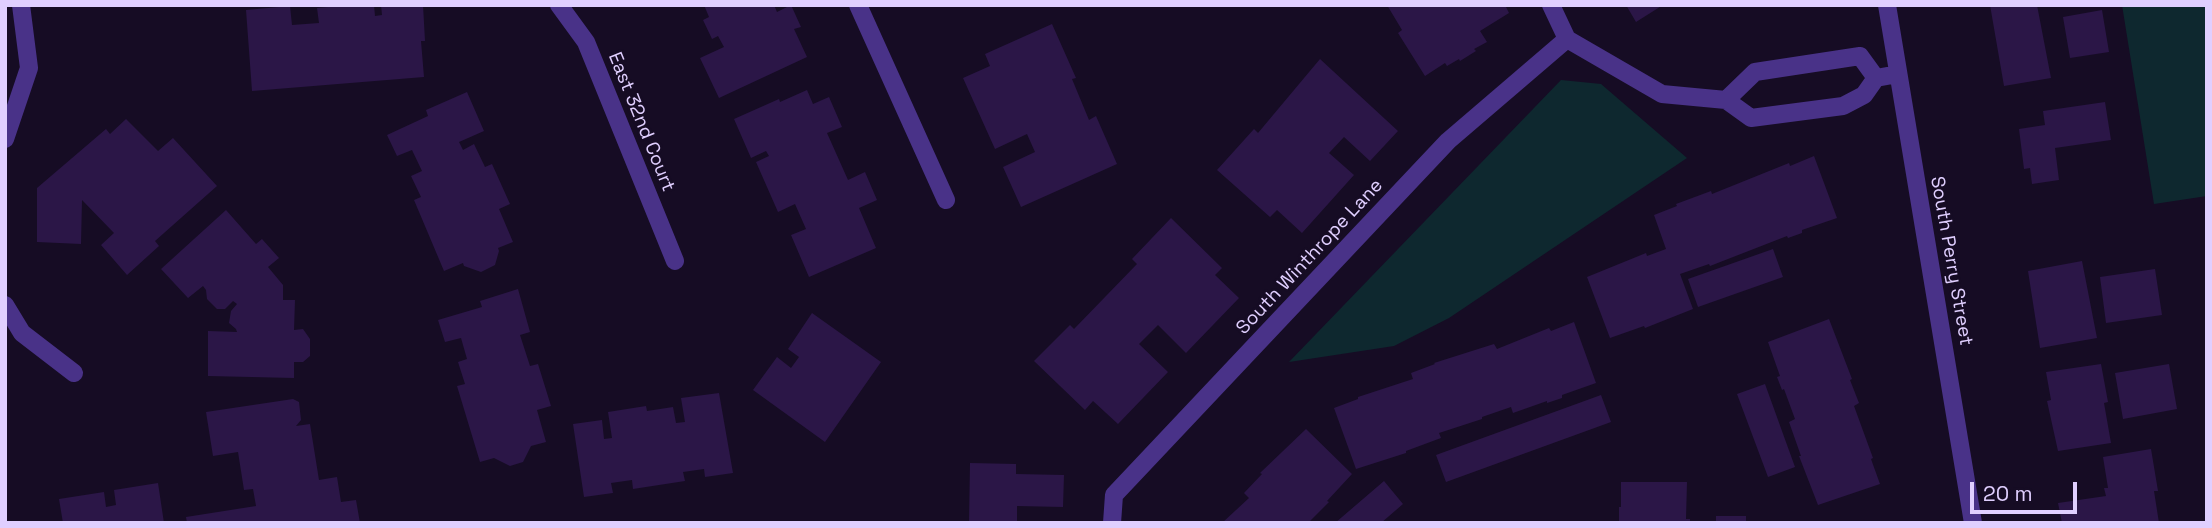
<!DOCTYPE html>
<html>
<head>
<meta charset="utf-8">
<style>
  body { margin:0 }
  #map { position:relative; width:2212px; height:528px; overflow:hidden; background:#160c24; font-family:"Space Grotesk",sans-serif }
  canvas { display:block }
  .frame { position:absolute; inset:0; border:7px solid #e0cfff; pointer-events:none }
  .scale { position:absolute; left:1970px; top:482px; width:107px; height:32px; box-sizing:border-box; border:4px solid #e0cfff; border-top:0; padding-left:9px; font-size:21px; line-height:24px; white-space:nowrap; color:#e0cfff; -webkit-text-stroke:5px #160c24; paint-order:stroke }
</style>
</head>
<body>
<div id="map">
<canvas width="2212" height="528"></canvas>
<div class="frame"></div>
<div class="scale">20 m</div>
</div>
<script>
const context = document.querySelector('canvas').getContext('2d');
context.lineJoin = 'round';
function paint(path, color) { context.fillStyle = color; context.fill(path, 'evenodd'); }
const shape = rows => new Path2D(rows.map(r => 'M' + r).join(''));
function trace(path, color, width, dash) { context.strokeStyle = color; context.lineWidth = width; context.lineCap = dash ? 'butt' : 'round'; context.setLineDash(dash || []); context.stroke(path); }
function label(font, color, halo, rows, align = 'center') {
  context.font = font + ' "Space Grotesk",sans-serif'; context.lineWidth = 5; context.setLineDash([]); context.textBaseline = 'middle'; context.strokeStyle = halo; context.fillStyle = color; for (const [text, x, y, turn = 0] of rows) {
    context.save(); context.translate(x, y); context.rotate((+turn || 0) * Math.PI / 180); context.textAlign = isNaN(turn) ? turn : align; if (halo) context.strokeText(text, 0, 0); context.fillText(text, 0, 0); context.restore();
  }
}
const green = shape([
  [2122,5,2207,5,2207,196,2154,204],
  [1561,80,1601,84,1687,158,1449,318,1394,346,1289,362]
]);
const building = shape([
  [350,5,374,5,375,16,382,15,381,5,423,5,425,41,421,41,424,77,252,91,246,10,290,6,292,25,319,23,317,8],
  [704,5,774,5,777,12,791,5,801,27,794,29,807,57,719,98,700,58,724,47,718,36,712,39,703,20,709,17],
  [1387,5,1505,5,1509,13,1480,31,1487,42,1474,49,1476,51,1460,61,1459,59,1447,66,1445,63,1425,76,1398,33,1402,30],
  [1626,5,1663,5,1636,22],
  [1990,5,2037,5,2051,78,2004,86],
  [2102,10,2109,52,2070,58,2063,17],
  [1052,24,1076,78,1072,79,1089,120,1096,116,1117,164,1021,207,1003,167,1035,152,1027,134,995,149,963,78,990,66,985,54],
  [1320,59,1398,131,1370,161,1344,137,1329,153,1354,175,1302,233,1277,210,1270,217,1217,170,1254,129,1258,133],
  [807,90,813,104,829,97,842,127,827,133,848,180,865,172,877,200,859,208,876,248,809,277,791,235,806,229,795,204,778,212,756,162,769,156,766,151,751,158,734,119,779,99,780,102],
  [467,92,484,131,459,142,463,150,474,144,485,167,492,164,510,204,499,209,513,242,498,248,499,251,495,265,481,272,464,266,463,263,444,271,414,200,421,197,411,176,422,171,412,150,397,156,387,135,428,116,426,110],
  [2105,102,2111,140,2055,148,2059,180,2032,184,2030,168,2024,169,2019,129,2045,125,2043,111],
  [126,119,158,151,173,138,217,186,155,241,159,246,127,275,101,245,114,233,82,200,81,244,37,242,37,188,106,129,110,134],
  [1814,156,1837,218,1802,230,1802,233,1788,238,1787,236,1710,266,1709,264,1680,274,1693,309,1645,328,1644,326,1610,338,1587,277,1646,253,1647,256,1666,249,1654,215,1677,206,1676,204,1711,191,1712,194,1789,163,1790,166],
  [226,210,256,244,262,239,279,258,268,267,283,285,283,300,295,300,294,330,303,329,310,339,310,356,303,362,294,362,294,378,208,376,208,331,237,332,236,329,229,323,231,311,237,304,233,301,225,309,217,309,207,299,206,290,203,286,188,298,161,269],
  [1171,218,1222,268,1215,275,1239,298,1186,353,1158,325,1139,344,1168,372,1118,424,1093,401,1085,410,1034,361,1070,325,1074,329,1137,264,1132,259],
  [1773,249,1783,277,1698,307,1688,279],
  [2082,261,2097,338,2040,348,2028,271],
  [2155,269,2162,315,2106,323,2100,277],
  [518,289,530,332,520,335,530,366,538,364,551,406,537,410,546,442,531,446,523,462,510,466,494,458,480,462,457,386,465,384,458,362,467,359,461,338,445,342,438,320,482,307,480,301],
  [812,313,881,362,825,442,753,390,777,357,791,368,799,357,788,349],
  [1829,319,1852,379,1850,380,1859,403,1854,406,1873,458,1871,459,1880,484,1818,505,1799,456,1801,456,1789,422,1795,419,1784,389,1782,390,1777,377,1780,376,1768,342],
  [1574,322,1596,383,1562,395,1562,398,1547,403,1547,401,1513,413,1511,407,1482,417,1482,419,1439,433,1441,438,1406,451,1406,453,1356,469,1334,408,1358,399,1358,397,1413,379,1411,373,1435,364,1434,363,1494,344,1497,349,1549,328,1551,331],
  [2101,364,2108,402,2104,403,2111,443,2058,451,2047,401,2051,400,2046,372],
  [2169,364,2177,409,2123,419,2115,373],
  [1765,384,1795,467,1768,477,1737,394],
  [719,393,733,473,705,477,704,469,683,472,685,481,633,489,632,480,611,483,613,493,584,497,573,424,602,420,604,439,612,438,608,412,646,406,647,411,673,407,676,423,685,422,681,398],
  [1601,395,1611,422,1446,482,1436,455],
  [293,399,299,402,301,420,296,426,310,424,319,480,337,477,341,502,356,500,360,523,187,523,186,517,256,506,253,489,244,490,238,452,213,456,206,412],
  [1306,429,1352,474,1327,501,1329,502,1308,523,1222,523,1249,498,1244,493,1262,474,1260,473],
  [2151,449,2158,491,2154,491,2159,523,2062,523,2058,503,2106,496,2104,488,2108,488,2103,457],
  [970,463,1016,464,1016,474,1064,475,1063,507,1017,506,1017,523,969,523],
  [1384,481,1403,504,1381,523,1335,523],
  [1621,482,1687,482,1686,519,1690,519,1690,523,1619,523,1619,507,1621,507],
  [158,483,164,523,63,523,59,499,104,492,106,507,116,505,114,490],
  [1716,516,1746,516,1746,523,1716,523]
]);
const minor = shape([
  [559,5,586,42,675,261],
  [858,5,946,200],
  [1551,5,1567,39,1662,94,1726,100,1751,118,1843,106,1864,95,1876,78,1898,74],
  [1887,5,1973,523],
  [1726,100,1755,72,1860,56,1876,78],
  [5,139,29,68,21,5],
  [5,305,22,333,74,373],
  [1112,523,1114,495,1448,141,1567,39]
]);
const streetNames = [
  ["East 32nd Court",641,122,68],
  ["South Winthrope Lane",1310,257,-47],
  ["South Perry Street",1951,261,80]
];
paint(green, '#0e282f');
paint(building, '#2b1647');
trace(minor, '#493288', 18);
label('19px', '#e0cfff', '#160c24', streetNames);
</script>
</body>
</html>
